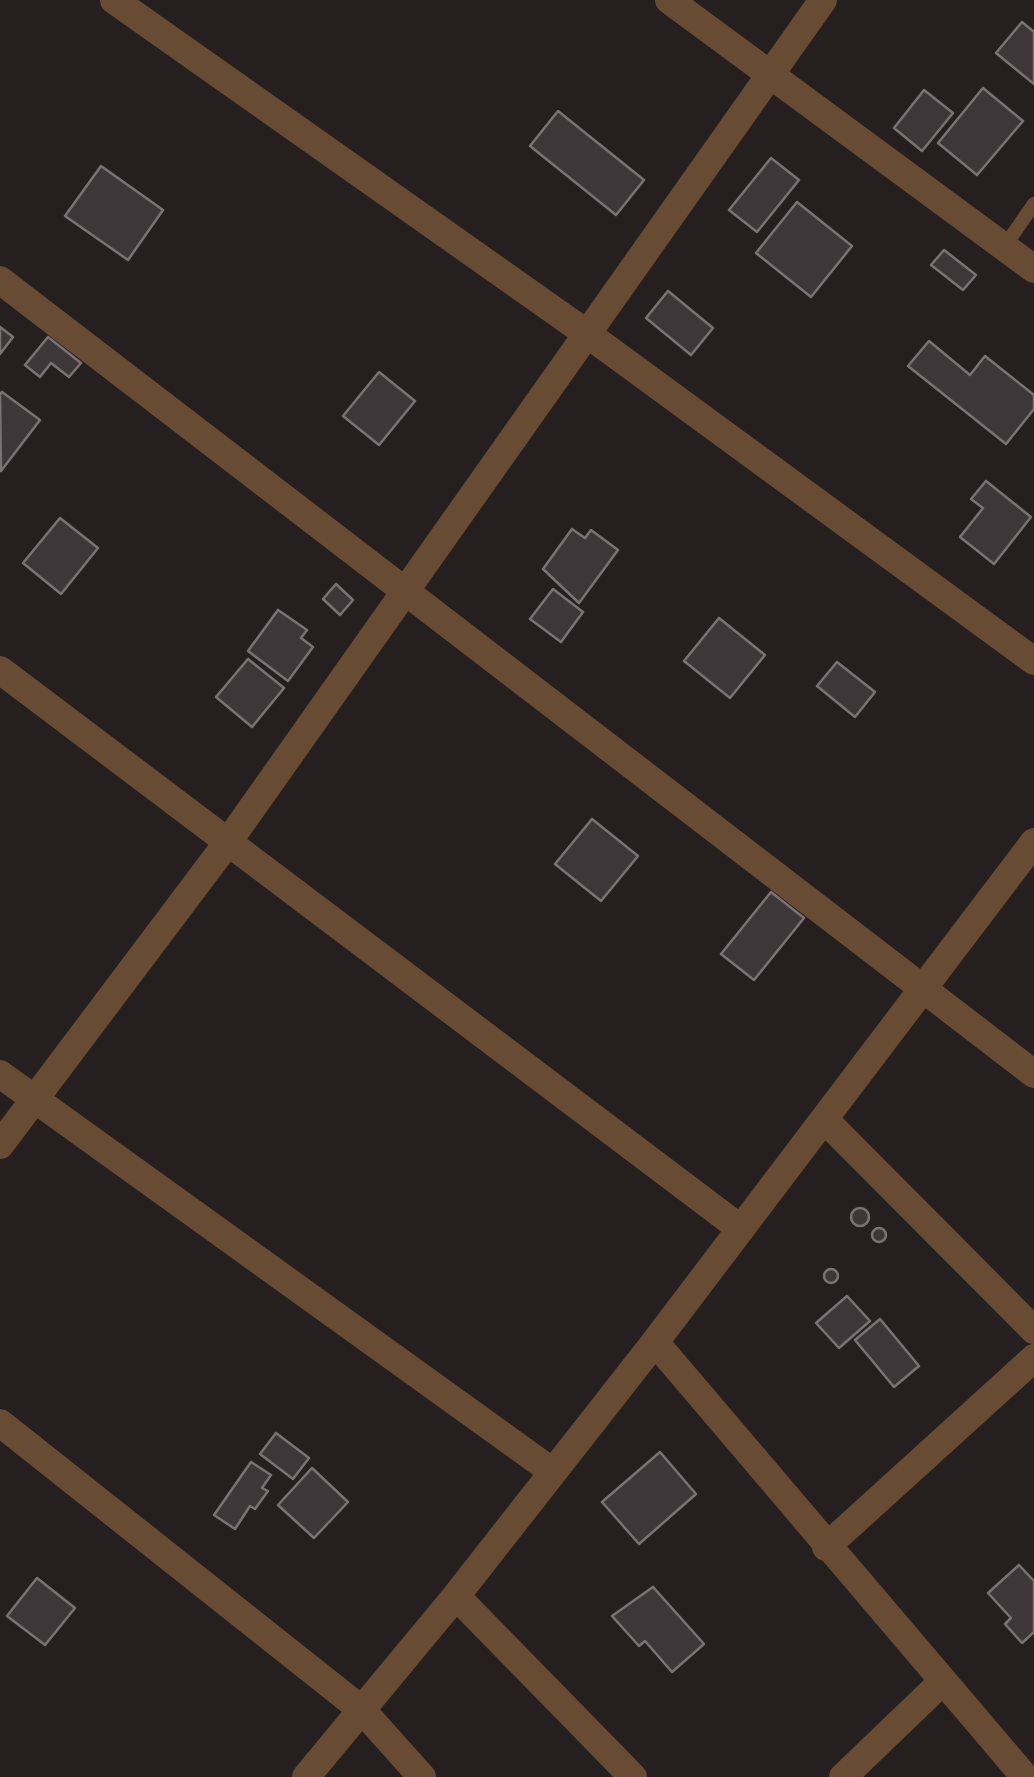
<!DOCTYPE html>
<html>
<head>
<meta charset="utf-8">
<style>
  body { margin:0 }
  canvas { display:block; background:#25201f }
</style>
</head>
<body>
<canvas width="1034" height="1777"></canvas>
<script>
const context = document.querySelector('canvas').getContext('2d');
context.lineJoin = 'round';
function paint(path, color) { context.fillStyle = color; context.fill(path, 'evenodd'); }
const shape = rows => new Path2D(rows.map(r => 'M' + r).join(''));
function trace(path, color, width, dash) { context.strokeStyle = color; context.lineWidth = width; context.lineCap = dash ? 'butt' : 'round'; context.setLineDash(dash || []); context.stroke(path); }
const building = shape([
  [1022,22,1034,32,1034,84,996,53,1022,22],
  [983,88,1023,121,977,175,938,143,983,88],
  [924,90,953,113,922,151,894,128,924,90],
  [558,111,644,180,616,215,530,146,558,111],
  [771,158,799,180,757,232,729,210,771,158],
  [101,166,163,210,128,260,65,216,101,166],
  [797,202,852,246,811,297,756,253,797,202],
  [944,250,976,275,963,290,931,265,944,250],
  [668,291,713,328,691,355,646,318,668,291],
  [0,327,13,337,0,354,0,327],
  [48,337,81,363,69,377,51,363,40,377,25,365,48,337],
  [929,341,970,375,985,356,1034,395,1034,409,1006,444,908,366,929,341],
  [379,372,415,401,379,445,343,416,379,372],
  [2,392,40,420,1,471,0,394,2,392],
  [986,481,1031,517,994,564,960,537,983,508,971,499,986,481],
  [60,518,98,548,61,594,23,563,60,518],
  [572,529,585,538,591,530,618,550,579,603,543,569,572,529],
  [336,584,353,600,340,615,323,599,336,584],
  [553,589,583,612,561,642,530,619,553,589],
  [278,610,307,630,301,638,313,647,288,681,248,651,278,610],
  [719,618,765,655,730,698,684,661,719,618],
  [248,659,284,688,252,727,216,697,248,659],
  [837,662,875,692,855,717,817,686,837,662],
  [592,819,638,856,601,901,555,864,592,819],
  [771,892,804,918,754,980,721,954,771,892],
  '851 1217a9 9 0 1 1 18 0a9 9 0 1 1-18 0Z',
  '872 1235a7 7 0 1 1 14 0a7 7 0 1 1-14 0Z',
  '824 1276a7 7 0 1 1 14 0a7 7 0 1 1-14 0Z',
  [847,1296,870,1321,839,1348,816,1323,847,1296],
  [880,1319,919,1366,894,1387,855,1340,880,1319],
  [276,1433,309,1458,293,1479,260,1454,276,1433],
  [660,1452,696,1494,639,1544,602,1502,660,1452],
  [251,1462,271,1475,262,1488,268,1491,255,1509,250,1506,235,1529,214,1515,251,1462],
  [312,1468,348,1502,314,1538,278,1505,312,1468],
  [1019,1565,1034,1581,1034,1632,1022,1643,1005,1624,1011,1618,988,1593,1019,1565],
  [37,1578,75,1608,45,1645,7,1616,37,1578],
  [653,1587,704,1644,672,1672,645,1641,639,1646,612,1616,653,1587]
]);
const service = shape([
  [1004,247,1034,204]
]);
const minor = shape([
  [114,0,586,333,1034,661],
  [669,0,1034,269],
  [0,280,1034,1074],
  [0,670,741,1229],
  [0,1074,553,1472],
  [825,1120,1034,1330],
  [0,1145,228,842,823,0],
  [655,1342,1025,1777],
  [0,1423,362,1710,422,1777],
  [826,1547,1034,1358],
  [456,1596,633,1777],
  [306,1777,456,1596,655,1342,1034,842],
  [843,1777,942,1682]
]);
paint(building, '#3d3739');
trace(building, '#7a7274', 2.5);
trace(service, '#684b33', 14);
trace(minor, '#684b33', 28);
</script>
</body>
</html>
